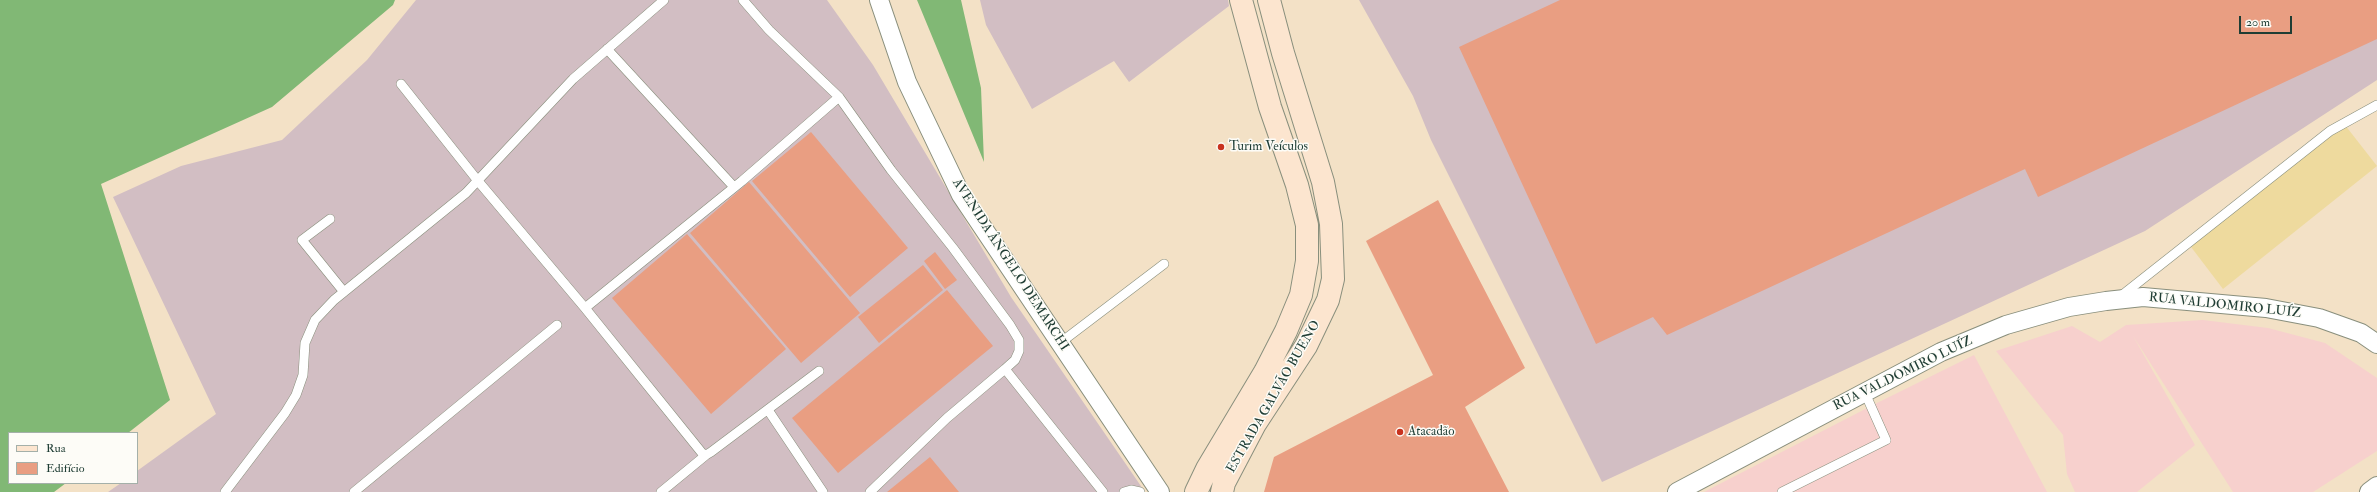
<!DOCTYPE html>
<html>
<head>
<meta charset="utf-8">
<style>
  body { margin:0 }
  #map { position:relative; width:2377px; height:492px; overflow:hidden; background:#f3e1c6; font-family:"IM FELL Double Pica",serif }
  canvas { display:block }
  .legend { position:absolute; left:8px; top:432px; width:130px; height:52px; box-sizing:border-box; background:#fdfcf7; border:1px solid #a4b0a9; margin:0; padding:5px 7px; list-style:none; font-size:12px; color:#1f3d34 }
  .legend li { display:flex; align-items:center; gap:8px; height:20px }
  .legend b { width:20px; border:1px solid #a4b0a9 }
  .scale { position:absolute; left:2239px; top:16px; width:53px; height:18px; box-sizing:border-box; border:2px solid #1f3d34; border-top:0; padding-left:5px; font-size:12px; line-height:14px; white-space:nowrap; color:#1f3d34; -webkit-text-stroke:3px #fdfcf7; paint-order:stroke }
</style>
</head>
<body>
<div id="map">
<canvas width="2377" height="492"></canvas>
<ul class="legend">
<li><b style="height:5px;background:#fce5cf"></b>Rua</li>
<li><b style="height:11px;background:#e99e82"></b>Edifício</li>
</ul>
<div class="scale">20 m</div>
</div>
<script>
const context = document.querySelector('canvas').getContext('2d');
context.lineJoin = 'round';
function paint(path, color) { context.fillStyle = color; context.fill(path, 'evenodd'); }
const shape = rows => new Path2D(rows.map(r => 'M' + r).join(''));
function trace(path, color, width, dash) { context.strokeStyle = color; context.lineWidth = width; context.lineCap = dash ? 'butt' : 'round'; context.setLineDash(dash || []); context.stroke(path); }
function label(font, color, halo, rows, align = 'center') {
  context.font = font + ' "IM FELL Double Pica",serif'; context.lineWidth = 3; context.setLineDash([]); context.textBaseline = 'middle'; context.strokeStyle = halo; context.fillStyle = color; for (const [text, x, y, turn = 0] of rows) {
    context.save(); context.translate(x, y); context.rotate((+turn || 0) * Math.PI / 180); context.textAlign = isNaN(turn) ? turn : align; if (halo) context.strokeText(text, 0, 0); context.fillText(text, 0, 0); context.restore();
  }
}
const built = shape([
  [2203,320,2268,328,2325,343,2377,378,2377,451,2313,492,2233,492,2133,336,2195,445,2137,492,2075,492,2067,474,2063,435,1996,351,2072,326,2100,342,2126,325],
  [1974,355,2047,492,1704,492,1877,403]
]);
const industrial = shape([
  [416,0,827,0,873,65,1011,297,1145,492,108,492,121,483,137,483,137,471,216,414,113,197,181,166,282,140,367,60],
  [980,0,1228,0,1229,6,1129,82,1114,61,1032,109,986,25],
  [1359,0,2377,0,2377,80,2145,231,1602,482,1431,140,1413,96]
]);
const forest = shape([
  [0,0,395,0,393,5,272,107,101,184,170,400,128,433,9,433,9,483,66,483,54,492,0,492],
  [917,0,961,0,981,88,984,162]
]);
const sand = shape([
  [2345,125,2377,166,2223,289,2188,243]
]);
const building = shape([
  [1560,0,2377,0,2377,39,2038,197,2025,169,1667,335,1653,317,1596,344,1459,47],
  [811,132,908,248,850,297,752,181],
  [749,182,860,313,801,363,690,233],
  [1438,200,1525,368,1465,407,1509,492,1264,492,1274,457,1433,375,1366,241],
  [687,234,786,349,711,414,612,298],
  [935,252,957,280,945,289,924,261],
  [923,265,943,290,879,343,858,317],
  [947,290,993,346,838,473,792,418],
  [930,457,959,492,887,492]
]);
const lane = shape([
  [743,0,769,30,839,97,891,170,953,248,1010,325,1019,340,1019,351,1015,360,1005,369,1103,492],
  [607,49,734,187],
  [401,84,478,181,585,308,702,453,706,455,711,452,819,371],
  [330,219,302,240,344,292],
  [2121,296,2330,131,2377,105],
  [585,308,742,181,839,97],
  [1060,343,1164,264],
  [768,410,823,492],
  [225,492,285,413,296,395,303,375,305,343,315,320,334,300,466,193,573,79,664,0],
  [354,492,557,325],
  [661,492,706,455],
  [870,492,947,418,1005,369],
  [1124,492,1131,490,1140,492],
  [1782,492,1886,440,1865,393]
]);
const street = shape([
  [879,0,907,82,961,195,1160,492],
  [1677,492,1941,352,2006,325,2069,307,2106,301,2143,297,2266,308,2319,318,2361,333,2377,344],
  [2369,492,2377,486]
]);
const secondary = shape([
  [1196,492,1207,469,1265,372,1286,331,1301,295,1307,261,1307,225,1297,185,1270,107,1241,0],
  [1222,492,1224,483,1255,424,1306,346,1328,300,1333,279,1331,224,1323,182,1283,53,1269,0]
]);
const markers = [
  [1221,147,4,"#c8321e"],
  [1400,432,4,"#c8321e"]
];
const poiNames = [
  ["Turim Veículos",1229,147],
  ["Atacadão",1408,432]
];
const streetNames = [
  ["AVENIDA ÂNGELO DEMARCHI",1010,265,57],
  ["RUA VALDOMIRO LUÍZ",2225,306,6],
  ["RUA VALDOMIRO LUÍZ",1903,374,-26],
  ["ESTRADA GALVÃO BUENO",1274,397,-60]
];
paint(built, '#f7d0cd');
paint(industrial, '#d2bec3');
paint(forest, '#81b875');
paint(sand, '#eeda9e');
paint(building, '#e99e82');
trace(lane, '#898f7d', 10);
trace(street, '#898f7d', 20);
trace(secondary, '#898f7d', 24);
trace(lane, '#fff', 9);
trace(street, '#fff', 18);
trace(secondary, '#fce5cf', 22);
for (const [x, y, r, color] of markers) { const dot = new Path2D(); dot.arc(x, y, r, 0, 2 * Math.PI); context.fillStyle = color; context.fill(dot); trace(dot, '#fdfcf7', 1.5); }
label('13px', '#1f3d34', '#fdfcf7', poiNames, 'left');
label('13px', '#1f3d34', '#fdfcf7', streetNames);
</script>
</body>
</html>
